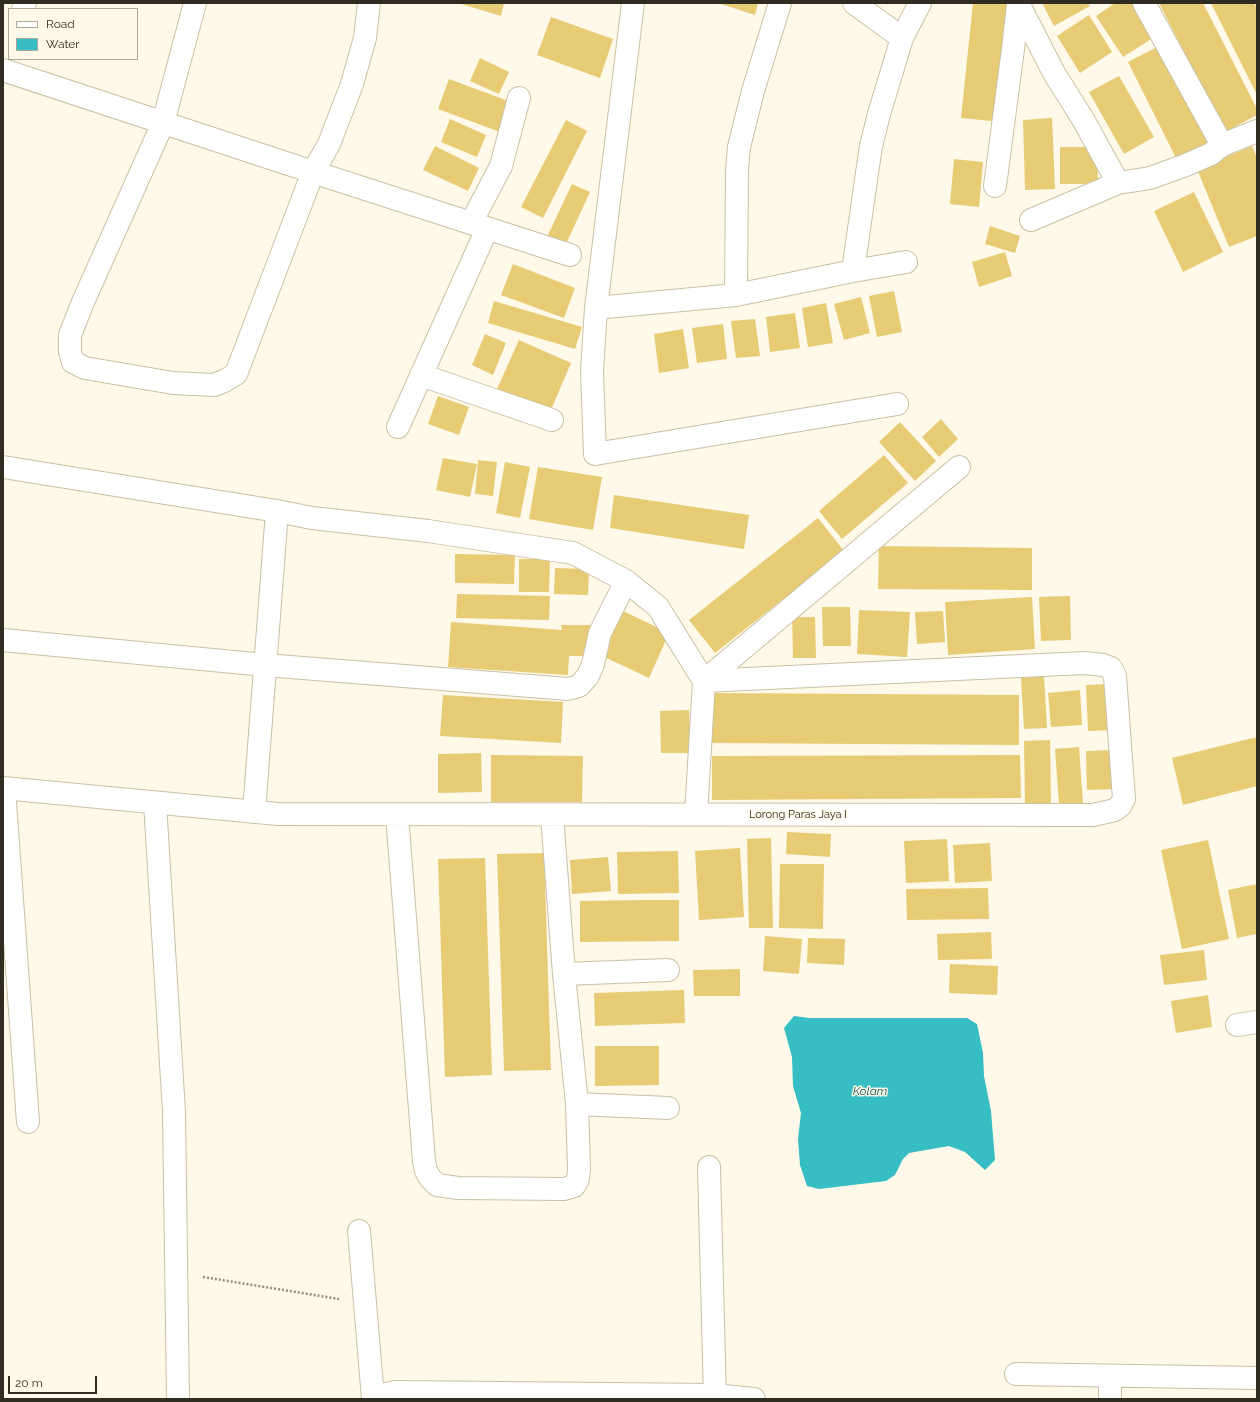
<!DOCTYPE html>
<html>
<head>
<meta charset="utf-8">
<style>
  body { margin:0 }
  #map { position:relative; width:1260px; height:1402px; overflow:hidden; background:#fef9e8; font-family:Raleway,sans-serif }
  canvas { display:block }
  .frame { position:absolute; inset:0; border:4px solid #302c21; pointer-events:none }
  .legend { position:absolute; left:8px; top:8px; width:130px; height:52px; box-sizing:border-box; background:#fef9e8; border:1px solid #aca798; margin:0; padding:5px 7px; list-style:none; font-size:12px; color:#302c21 }
  .legend li { display:flex; align-items:center; gap:8px; height:20px }
  .legend b { width:20px; border:1px solid #aca798 }
  .scale { position:absolute; left:8px; top:1376px; width:89px; height:18px; box-sizing:border-box; border:2px solid #302c21; border-top:0; padding-left:5px; font-size:12px; line-height:14px; white-space:nowrap; color:#302c21; -webkit-text-stroke:3px #fef9e8; paint-order:stroke }
</style>
</head>
<body>
<div id="map">
<canvas width="1260" height="1402"></canvas>
<div class="frame"></div>
<ul class="legend">
<li><b style="height:5px;background:#fff"></b>Road</li>
<li><b style="height:11px;background:#37bdc4"></b>Water</li>
</ul>
<div class="scale">20 m</div>
</div>
<script>
const context = document.querySelector('canvas').getContext('2d');
context.lineJoin = 'round';
function paint(path, color) { context.fillStyle = color; context.fill(path, 'evenodd'); }
const shape = rows => new Path2D(rows.map(r => 'M' + r).join(''));
function trace(path, color, width, dash) { context.strokeStyle = color; context.lineWidth = width; context.lineCap = dash ? 'butt' : 'round'; context.setLineDash(dash || []); context.stroke(path); }
function label(font, color, halo, rows, align = 'center') {
  context.font = font + ' Raleway,sans-serif'; context.lineWidth = 3; context.setLineDash([]); context.textBaseline = 'middle'; context.strokeStyle = halo; context.fillStyle = color; for (const [text, x, y, turn = 0] of rows) {
    context.save(); context.translate(x, y); context.rotate((+turn || 0) * Math.PI / 180); context.textAlign = isNaN(turn) ? turn : align; if (halo) context.strokeText(text, 0, 0); context.fillText(text, 0, 0); context.restore();
  }
}
const water = shape([
  [794,1016,810,1018,967,1018,977,1024,983,1053,984,1076,991,1111,995,1160,985,1170,965,1152,949,1146,909,1153,903,1159,895,1175,886,1181,819,1189,807,1186,800,1165,798,1139,801,1113,793,1086,792,1057,784,1028]
]);
const building = shape([
  [458,3,504,3,501,16],
  [718,3,758,3,755,15],
  [973,3,1013,3,1001,122,961,118],
  [1042,3,1088,3,1090,6,1054,26],
  [1115,3,1134,3,1156,36,1123,57,1096,16],
  [1159,3,1203,3,1257,109,1257,115,1225,132],
  [1211,3,1254,3,1257,9,1257,95],
  [1089,15,1112,52,1080,73,1057,36],
  [551,17,613,39,600,78,537,55],
  [1163,44,1211,143,1177,160,1128,62],
  [480,58,509,72,499,94,470,81],
  [1119,76,1154,137,1124,154,1089,92],
  [449,79,511,102,500,132,438,109],
  [1052,118,1055,189,1025,190,1023,120],
  [450,119,486,135,477,157,441,142],
  [566,120,587,131,543,218,521,207],
  [435,146,479,168,468,191,423,170],
  [1252,146,1257,158,1257,236,1229,247,1197,169],
  [1060,147,1097,147,1098,184,1060,184],
  [954,159,983,162,979,207,950,204],
  [572,184,590,192,565,246,547,237],
  [1194,192,1223,252,1183,272,1154,211],
  [990,226,1020,236,1015,253,985,244],
  [1005,252,1012,276,979,287,972,262],
  [513,264,575,288,564,318,501,295],
  [894,291,902,332,877,337,869,296],
  [861,297,870,333,844,340,834,304],
  [494,301,582,327,575,349,488,323],
  [826,303,833,343,808,347,802,308],
  [795,313,800,348,770,352,766,317],
  [755,319,760,356,736,358,731,321],
  [723,324,727,359,697,363,692,328],
  [683,329,689,368,659,373,654,334],
  [485,334,506,343,493,375,472,365],
  [519,340,571,363,550,412,497,389],
  [438,396,469,407,459,435,428,424],
  [941,419,958,439,939,457,922,437],
  [900,422,936,461,915,481,879,442],
  [884,455,908,483,842,539,819,511],
  [443,458,477,464,470,497,436,490],
  [478,460,497,462,493,496,475,494],
  [505,462,530,467,520,518,496,513],
  [538,467,602,477,593,530,529,519],
  [614,495,749,515,744,549,610,528],
  [818,518,844,551,715,653,689,620],
  [879,546,1032,548,1032,590,878,589],
  [455,554,515,555,514,584,455,583],
  [519,559,550,559,549,592,519,592],
  [555,568,589,569,588,595,554,594],
  [457,594,550,596,549,620,456,618],
  [1070,596,1071,640,1041,641,1039,597],
  [1032,597,1035,649,948,655,945,602],
  [822,607,850,607,851,646,823,646],
  [619,609,669,633,649,678,598,654],
  [859,610,910,612,907,657,857,654],
  [943,611,945,642,917,644,915,612],
  [792,617,815,617,816,658,793,658],
  [451,622,562,630,561,625,590,625,591,656,569,656,568,675,448,667],
  [1044,676,1047,728,1024,729,1021,678],
  [1111,684,1113,730,1088,731,1086,685],
  [1080,690,1082,725,1051,727,1048,693],
  [710,693,1019,695,1019,745,710,743],
  [443,695,563,702,561,743,440,736],
  [689,710,690,753,661,753,660,711],
  [1257,737,1257,786,1183,805,1172,758],
  [1050,740,1051,804,1025,805,1024,741],
  [1079,747,1083,803,1059,804,1055,749],
  [1115,750,1116,789,1087,790,1086,751],
  [481,753,482,792,438,793,438,754],
  [491,755,583,756,582,802,491,802],
  [1020,755,1021,798,712,800,712,756],
  [787,832,831,834,830,857,786,854],
  [771,838,773,928,749,928,747,839],
  [947,839,949,881,906,883,904,841],
  [1208,840,1229,939,1182,949,1161,850],
  [990,843,992,881,955,883,953,845],
  [740,848,744,917,699,920,695,851],
  [678,851,679,893,618,894,617,852],
  [544,853,551,1070,504,1071,497,854],
  [608,857,611,891,572,894,570,860],
  [485,858,492,1075,445,1077,438,859],
  [780,864,824,864,823,929,779,928],
  [1257,884,1257,934,1237,938,1228,890],
  [988,888,989,919,907,920,906,889],
  [646,900,679,900,679,941,580,942,580,901],
  [991,932,992,959,938,960,937,934],
  [765,936,802,939,799,974,763,971],
  [808,938,845,939,844,965,807,963],
  [1204,950,1207,980,1164,985,1160,955],
  [950,964,998,966,997,995,949,993],
  [740,969,740,996,694,996,693,970],
  [684,990,685,1023,595,1026,594,993],
  [1208,995,1212,1027,1176,1033,1171,1001],
  [595,1046,659,1046,659,1085,595,1086]
]);
const path = shape([
  [203,1277,339,1299]
]);
const street = shape([
  [195,3,163,123,83,302,70,335,70,352,73,362,85,368,173,383,214,385,224,381,236,374,313,172,329,144,352,84,365,38,369,3],
  [633,3,596,308,592,371,595,454,897,404],
  [854,3,902,38],
  [1018,3,1054,73,1084,121,1118,183],
  [1144,3,1222,145,1257,131],
  [23,9,25,3],
  [3,70,313,172,570,255],
  [995,186,1013,49,1018,5],
  [1031,220,1118,183,1150,178,1186,165,1211,154,1222,145],
  [471,223,501,166,519,98],
  [853,271,867,173,871,146,879,114,902,38,920,3],
  [736,295,853,271,906,262],
  [596,308,736,295,737,170,739,147,753,91,780,3],
  [421,375,552,420],
  [398,427,487,229],
  [3,467,277,511,312,518,428,531,573,553,626,581,658,607,704,681,696,815],
  [3,640,265,665,568,689,579,686,588,676,593,664,600,633,626,581],
  [704,681,959,467],
  [3,788,278,814,1078,815,1093,815,1115,810,1120,806,1124,799,1115,676,1111,668,1103,665,1084,663,704,681],
  [4,788,28,1122],
  [155,803,174,1112,178,1399],
  [254,812,277,511],
  [397,815,424,1161,426,1171,430,1178,437,1185,458,1188,564,1189,574,1186,578,1179,579,1169,577,1104,668,1108],
  [552,815,564,974,577,1104],
  [564,974,668,970],
  [1237,1025,1257,1022],
  [709,1167,715,1399],
  [359,1231,373,1399],
  [1016,1374,1257,1378],
  [1110,1376,1110,1399],
  [373,1399,382,1395,395,1392,714,1395,754,1399]
]);
const streetNames = [
  ["Lorong Paras Jaya I",798,815]
];
const waterNames = [
  ["Kolam",870,1091]
];
paint(water, '#37bdc4');
paint(building, '#e7cc75');
trace(street, '#c9c1a5', 24);
trace(path, '#928e80', 2.5, [2, 2]);
trace(street, '#fff', 22);
label('11px', '#302c21', '#fef9e8', streetNames);
label('italic 12px', '#1d5457', '#fef9e8', waterNames);
</script>
</body>
</html>
